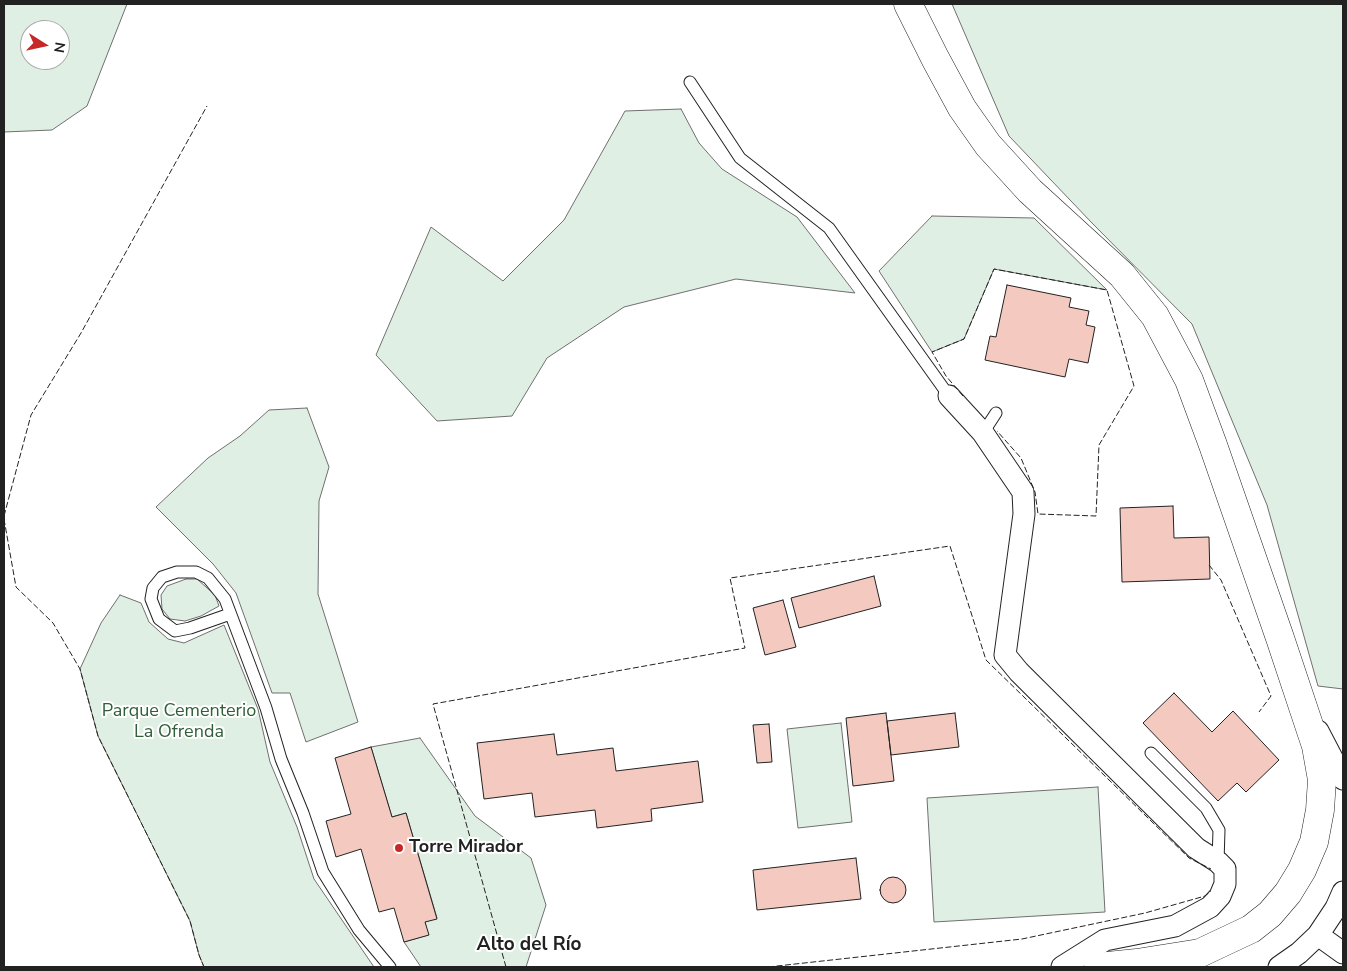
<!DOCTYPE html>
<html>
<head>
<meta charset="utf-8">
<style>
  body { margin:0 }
  #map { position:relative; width:1347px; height:971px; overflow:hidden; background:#fff; font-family:"Nunito Sans",sans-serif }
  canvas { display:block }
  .frame { position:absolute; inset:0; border:5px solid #222; pointer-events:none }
  .north { position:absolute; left:20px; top:20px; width:50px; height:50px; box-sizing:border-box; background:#fff; border:1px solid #a7a7a7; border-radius:50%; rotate:100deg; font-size:14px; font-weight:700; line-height:20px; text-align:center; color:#222 }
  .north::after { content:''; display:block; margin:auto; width:18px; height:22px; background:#c62828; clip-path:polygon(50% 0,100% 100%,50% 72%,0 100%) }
</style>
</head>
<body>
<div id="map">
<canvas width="1347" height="971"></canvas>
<div class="frame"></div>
<div class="north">N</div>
</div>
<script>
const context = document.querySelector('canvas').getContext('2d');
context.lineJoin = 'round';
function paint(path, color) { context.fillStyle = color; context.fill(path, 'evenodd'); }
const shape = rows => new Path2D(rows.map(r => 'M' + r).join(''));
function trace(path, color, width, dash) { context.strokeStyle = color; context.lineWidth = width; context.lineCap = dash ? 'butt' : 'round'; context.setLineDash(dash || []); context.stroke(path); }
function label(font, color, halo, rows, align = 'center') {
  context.font = font + ' "Nunito Sans",sans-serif'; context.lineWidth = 4; context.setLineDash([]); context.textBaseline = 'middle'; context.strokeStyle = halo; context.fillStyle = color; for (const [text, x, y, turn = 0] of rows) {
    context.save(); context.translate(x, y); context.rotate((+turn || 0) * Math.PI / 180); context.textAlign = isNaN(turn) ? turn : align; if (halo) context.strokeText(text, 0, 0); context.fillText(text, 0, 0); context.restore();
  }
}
const green = shape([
  [4,4,127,4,87,106,52,130,4,132,4,4],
  [30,30,60,30,60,60,30,60,30,30],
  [952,4,1343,4,1343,689,1318,686,1267,505,1192,324,1091,222,1009,136,952,4],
  [681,109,699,143,722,169,797,217,855,293,736,279,624,307,547,358,512,416,437,421,376,355,431,227,503,281,564,220,625,111,681,109],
  [932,216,1034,218,1107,290,994,269,964,339,932,352,879,271,932,216],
  [307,408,329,467,319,501,318,594,358,722,306,742,290,693,272,693,236,593,213,564,156,507,208,458,240,436,269,410,307,408],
  [186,579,197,579,215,595,219,606,201,616,185,621,170,619,162,609,161,595,167,586,186,579],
  [120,595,141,603,149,622,168,639,184,643,224,625,258,709,270,762,297,827,314,879,374,967,204,967,199,955,190,921,98,736,80,669,101,623,120,595],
  [841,723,852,822,798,828,787,729,841,723],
  [420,738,475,816,531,858,546,905,526,967,421,967,404,942,428,935,425,922,437,918,406,813,392,817,371,747,420,738],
  [1098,787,1105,912,934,922,927,798,1098,787]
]);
const building = shape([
  [1007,285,1071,298,1069,307,1089,311,1086,325,1095,327,1088,363,1069,359,1065,377,985,360,990,336,996,337,1007,285],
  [1173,506,1174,538,1209,537,1210,579,1122,582,1120,508,1173,506],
  [874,576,881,606,799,628,791,598,874,576],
  [783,600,796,647,765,655,753,608,783,600],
  [1174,693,1212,732,1233,711,1279,760,1246,792,1237,783,1218,801,1143,723,1174,693],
  [886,713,894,781,853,786,846,718,886,713],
  [955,713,959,747,891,755,887,721,955,713],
  [769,724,772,762,757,763,753,725,769,724],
  [554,734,557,755,613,748,616,771,698,761,703,802,651,809,652,821,597,828,595,810,535,817,532,793,484,799,477,743,554,734],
  [371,747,392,817,406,813,437,919,425,922,429,935,404,942,394,908,379,912,361,849,336,857,326,821,351,814,335,758,371,747],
  [856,858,861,899,757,910,753,870,856,858],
  '880 890a13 13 0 1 1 26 0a13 13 0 1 1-26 0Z'
]);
const lane = shape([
  [690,82,740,158,829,228,949,396],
  [983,433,996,413],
  [230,614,190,628,175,631,159,619,151,599,153,588,162,577,177,572,196,572,208,578,225,599,266,708,281,759,303,813,323,872,359,930,390,967],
  [1151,753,1206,808,1219,830,1218,862]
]);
const street = shape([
  [949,396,983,433,1023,492,1024,514,1005,655,1019,672,1196,848,1218,862,1225,869,1225,884,1220,896,1210,907,1175,926,1105,940,1062,967],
  [1318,731,1343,779],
  [1318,935,1343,953],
  [1279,967,1299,953,1318,935,1336,908,1343,892]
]);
const primary = shape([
  [908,4,935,58,962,108,988,145,1030,191,1122,275,1155,316,1189,380,1213,445,1280,638,1316,746,1322,780,1320,810,1314,842,1302,870,1288,893,1270,914,1251,929,1200,953,1137,963,1098,967]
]);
const fence = shape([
  [963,396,946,376,932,352,964,339,994,269,1107,290,1134,386,1099,445,1096,516,1038,514,1035,492,1021,458,997,431],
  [4,516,31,415,81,333,207,106],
  [4,519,16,587,53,623,80,669,98,736,190,921,199,955,204,967],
  [1209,565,1221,580,1271,696,1259,712],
  [506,967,433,704,745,648,730,578,950,546,986,660,1189,858,1211,869],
  [768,967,1022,939,1145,913,1205,896,1211,891]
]);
const markers = [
  [399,848,5,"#c62828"]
];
const parkNames = [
  ["Parque Cementerio",179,712],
  ["La Ofrenda",179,733]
];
const poiNames = [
  ["Torre Mirador",409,848]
];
const neighbourhoodNames = [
  ["Alto del Río",529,945]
];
paint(green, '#e0efe3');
trace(green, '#6f6f6f', 1);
paint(building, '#f3c9c0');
trace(building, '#222', 1);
trace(lane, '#222', 13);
trace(street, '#222', 23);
trace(primary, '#222', 29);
trace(lane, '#fff', 11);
trace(street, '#fff', 21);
trace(primary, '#fff', 28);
trace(fence, '#222', 1, [6, 2.5]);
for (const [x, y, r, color] of markers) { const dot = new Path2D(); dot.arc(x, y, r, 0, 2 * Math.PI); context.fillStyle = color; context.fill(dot); trace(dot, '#fff', 2); }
label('18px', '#2f5e38', '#fff', parkNames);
label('bold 18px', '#222', '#fff', poiNames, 'left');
label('bold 19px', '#222', '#fff', neighbourhoodNames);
</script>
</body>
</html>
